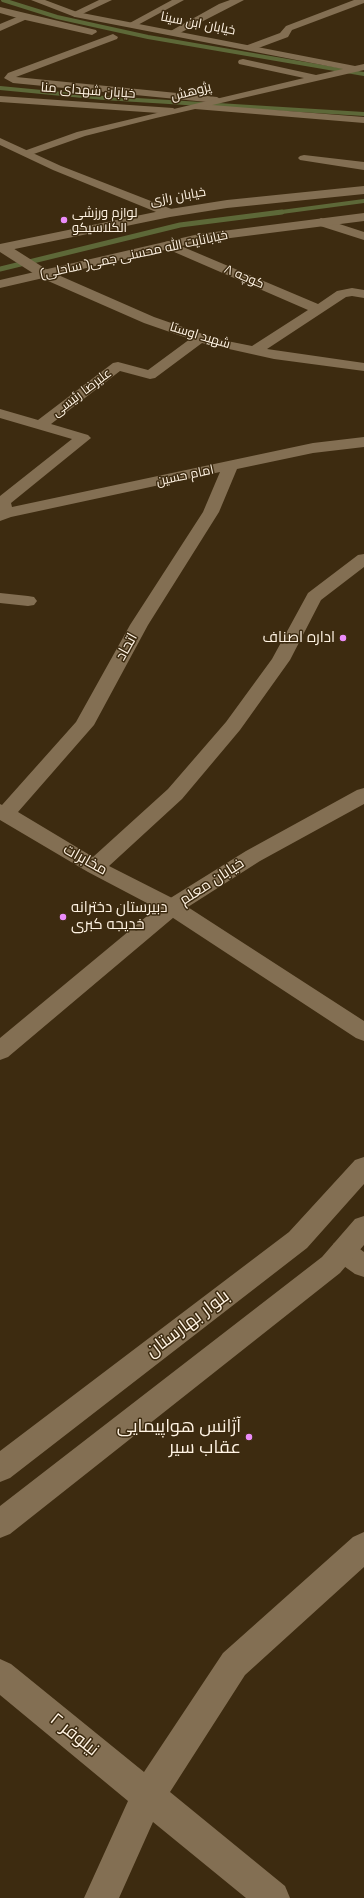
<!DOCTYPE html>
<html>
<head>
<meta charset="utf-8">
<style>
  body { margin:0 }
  canvas { display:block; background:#3d2b10 }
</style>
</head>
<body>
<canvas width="364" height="1898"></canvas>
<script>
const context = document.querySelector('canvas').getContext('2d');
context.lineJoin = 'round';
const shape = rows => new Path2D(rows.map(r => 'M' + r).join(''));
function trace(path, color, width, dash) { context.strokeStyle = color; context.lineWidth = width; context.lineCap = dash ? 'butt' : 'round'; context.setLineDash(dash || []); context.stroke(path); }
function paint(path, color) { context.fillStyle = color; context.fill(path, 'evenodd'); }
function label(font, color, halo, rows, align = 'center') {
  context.font = font + ' "Space Grotesk",Cairo,sans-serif'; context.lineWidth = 3; context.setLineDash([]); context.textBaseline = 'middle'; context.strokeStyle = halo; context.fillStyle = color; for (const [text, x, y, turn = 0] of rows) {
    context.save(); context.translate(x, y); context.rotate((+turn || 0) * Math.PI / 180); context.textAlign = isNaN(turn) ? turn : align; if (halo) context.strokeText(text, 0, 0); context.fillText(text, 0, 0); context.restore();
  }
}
const streamFar1 = shape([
  [3,0,57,17,148,37,364,74],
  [0,88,104,98,364,114],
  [274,213,364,201]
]);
const stream = shape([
  [0,269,180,225,282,212]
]);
const minor = shape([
  [99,0,112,0,78,16,75,17,70,14,99,0],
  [172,0,184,0,134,27,128,27,126,25,172,0],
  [230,0,244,0,176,35,168,35,167,33,219,4,230,0],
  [354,0,364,0,364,3,292,30,288,37,253,50,245,50,244,48,245,46,280,33,286,26,354,0],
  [24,14,27,15,29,17,27,19,0,31,0,24,24,14],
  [113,34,118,37,117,39,16,77,217,97,222,100,217,103,13,83,4,78,8,73,113,34],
  [0,96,173,108,178,111,173,114,0,102,0,96],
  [199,104,364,117,364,123,195,109,194,107,199,104],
  [0,138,61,166,174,210,176,213,174,216,166,216,53,170,0,145,0,138],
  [304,155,364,162,364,170,300,160,298,158,300,156,304,155],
  [321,218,364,232,364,240,317,225,315,222,321,218],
  [169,241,318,304,337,291,352,288,364,290,364,298,352,296,346,297,267,349,364,363,364,371,274,359,202,343,155,378,150,379,120,371,51,424,88,435,91,438,11,503,12,507,313,443,364,437,364,447,313,453,237,469,219,512,148,625,94,725,18,812,93,857,168,789,226,722,272,659,308,593,358,555,364,554,364,567,321,600,290,660,240,730,182,799,109,866,180,902,364,1021,364,1041,356,1038,164,912,88,872,0,820,0,804,2,805,76,722,130,625,203,512,220,472,11,517,0,521,0,496,72,439,0,418,0,409,38,420,113,363,118,362,148,370,190,339,144,323,39,277,0,252,0,245,8,245,49,271,154,317,217,339,252,346,308,310,165,248,163,245,165,242,169,241],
  [0,593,28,596,34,597,37,601,34,605,28,606,0,603,0,593],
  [343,1240,352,1243,364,1252,364,1277,355,1274,334,1259,330,1251,334,1243,343,1240],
  [364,1532,364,1567,245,1675,170,1792,285,1886,290,1898,246,1898,153,1822,119,1898,84,1898,128,1801,0,1695,0,1659,11,1664,144,1772,223,1653,353,1537,364,1532]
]);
const tertiary = shape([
  [31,0,45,0,77,12,355,66,364,64,364,70,156,118,85,136,28,156,24,155,22,153,24,151,77,132,304,78,239,64,238,62,239,60,243,59,316,75,343,69,75,17,31,0],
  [0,7,96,30,97,32,92,35,21,19,0,13,0,7],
  [364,788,364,804,260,861,180,912,8,1057,0,1060,0,1038,164,902,246,851,357,790,364,788]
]);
const secondary = shape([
  [364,186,364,194,227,208,170,217,0,252,0,244,170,209,227,200,364,186],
  [364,213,364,221,199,242,0,288,0,280,199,234,364,213],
  [364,1157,364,1184,307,1248,10,1478,0,1482,0,1451,289,1232,355,1160,364,1157],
  [364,1216,364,1245,340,1273,10,1534,0,1538,0,1506,322,1257,355,1219,364,1216]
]);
const markers = [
  [64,220,4,"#ec8cfa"],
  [343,638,4,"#ec8cfa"],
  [63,917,4,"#ec8cfa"],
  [249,1437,4,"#ec8cfa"]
];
const farStreetnames = [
  ["خیابان ابن سینا",198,24,11],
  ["خیابان شهدای منا",88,91,4],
  ["پژوهش",191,92,-14],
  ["خیابان رازی",178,197,-10],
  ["خیابانآیت الله محسنی جمی( ساحلی)",134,255,-12],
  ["کوچه ۸",244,277,23],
  ["شهید اوستا",200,336,17],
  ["علیرضا رئیسی",82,393,-37],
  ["امام حسین",185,476,-12]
];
const farPoinames = [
  ["لوازم ورزشی",72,213],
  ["الکلاسیکو",72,228]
];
const poiNames = [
  ["اداره اصناف",335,638],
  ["دبیرستان دخترانه",71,908,"left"],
  ["خدیجه کبری",71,925,"left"]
];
const streetNames = [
  ["اتحاد",127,647,-61],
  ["مخابرات",85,860,29],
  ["خیابان معلم",212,882,-33]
];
const nearStreetnames = [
  ["بلوار بهارستان",188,1324,-37],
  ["نیلوفر ۲",74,1735,39]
];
const nearPoinames = [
  ["آژانس هواپیمایی",241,1427],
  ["عقاب سیر",241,1448]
];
trace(streamFar1, '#5d6838', 4);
trace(stream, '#5d6838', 5);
paint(minor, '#836f53');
paint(tertiary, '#836f53');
paint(secondary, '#836f53');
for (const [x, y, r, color] of markers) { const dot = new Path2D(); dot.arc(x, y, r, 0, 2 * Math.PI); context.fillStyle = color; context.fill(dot); trace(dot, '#3d2b10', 1.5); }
label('13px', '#fff3e3', '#3d2b10', farStreetnames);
label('13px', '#fff3e3', '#3d2b10', farPoinames, 'left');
label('15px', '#fff3e3', '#3d2b10', poiNames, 'right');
label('15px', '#fff3e3', '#3d2b10', streetNames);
label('18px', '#fff3e3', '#3d2b10', nearStreetnames);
label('18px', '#fff3e3', '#3d2b10', nearPoinames, 'right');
</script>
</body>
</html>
